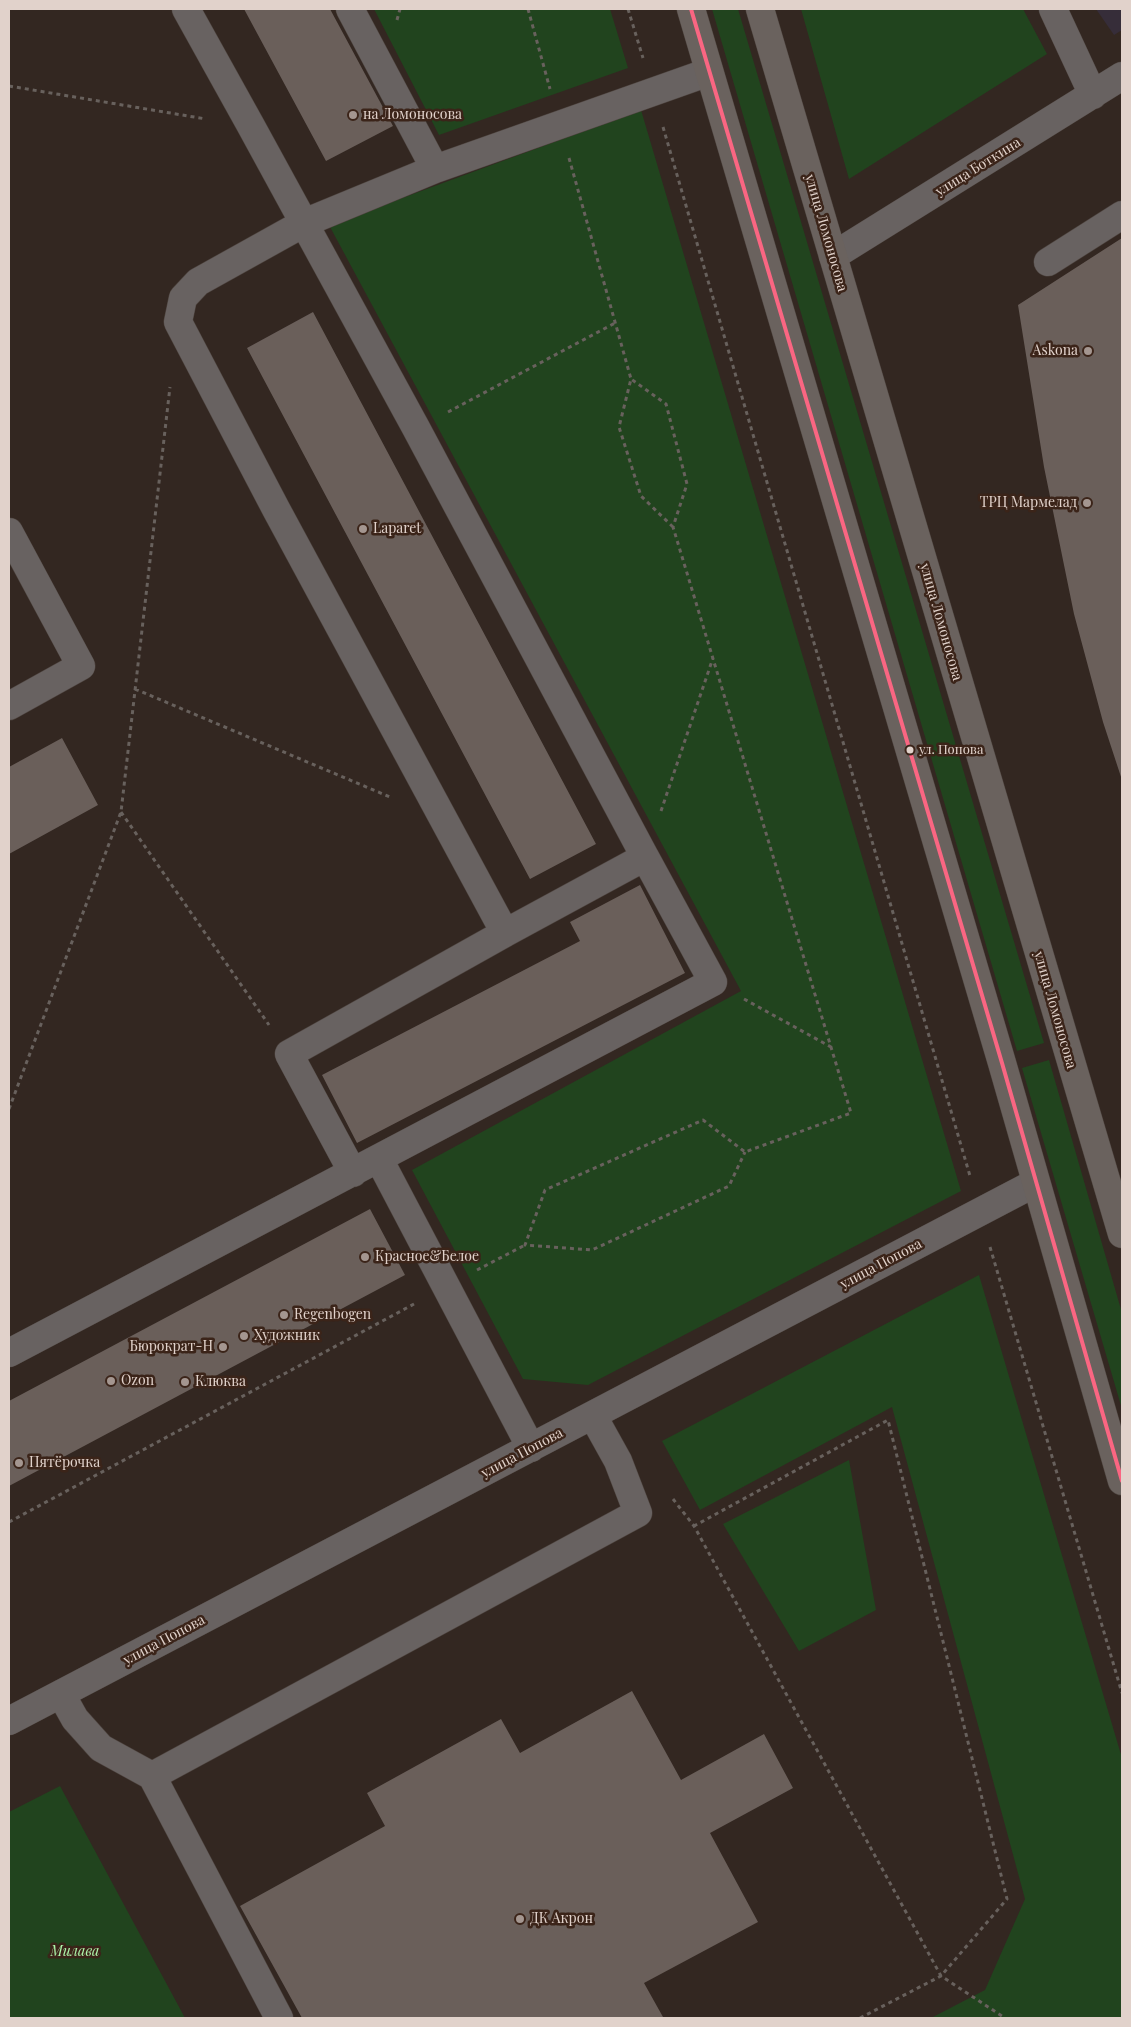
<!DOCTYPE html>
<html>
<head>
<meta charset="utf-8">
<style>
  body { margin:0 }
  #map { position:relative; width:1131px; height:2027px; overflow:hidden; background:#332721; font-family:"Playfair Display",serif }
  canvas { display:block }
  .frame { position:absolute; inset:0; border:10px solid #e1d2cb; pointer-events:none }
</style>
</head>
<body>
<div id="map">
<canvas width="1131" height="2027"></canvas>
<div class="frame"></div>
</div>
<script>
const context = document.querySelector('canvas').getContext('2d');
context.lineJoin = 'round';
function paint(path, color) { context.fillStyle = color; context.fill(path, 'evenodd'); }
const shape = rows => new Path2D(rows.map(r => 'M' + r).join(''));
function trace(path, color, width, dash) { context.strokeStyle = color; context.lineWidth = width; context.lineCap = dash ? 'butt' : 'round'; context.setLineDash(dash || []); context.stroke(path); }
function label(font, color, halo, rows, align = 'center') {
  context.font = font + ' "Playfair Display",serif'; context.lineWidth = 5; context.setLineDash([]); context.textBaseline = 'middle'; context.strokeStyle = halo; context.fillStyle = color; for (const [text, x, y, turn = 0] of rows) {
    context.save(); context.translate(x, y); context.rotate((+turn || 0) * Math.PI / 180); context.textAlign = isNaN(turn) ? turn : align; if (halo) context.strokeText(text, 0, 0); context.fillText(text, 0, 0); context.restore();
  }
}
const medical = shape([
  [1096,9,1122,9,1122,30,1114,35]
]);
const green = shape([
  [374,9,610,9,628,68,439,135],
  [712,9,738,9,1044,1043,1017,1051],
  [801,9,1023,9,1047,54,849,179],
  [641,110,961,1191,588,1385,523,1379,412,1170,741,991,329,225],
  [1049,1060,1122,1313,1122,1409,1022,1068],
  [979,1275,1122,1758,1122,2018,931,2018,985,1990,1025,1899,892,1407,700,1510,662,1441],
  [849,1460,876,1610,799,1651,723,1524],
  [60,1786,185,2018,9,2018,9,1812]
]);
const building = shape([
  [244,9,330,9,393,126,326,161],
  [1122,238,1122,780,1103,722,1074,614,1044,467,1018,305],
  [313,312,596,844,530,879,247,348],
  [62,738,98,805,9,854,9,767],
  [640,885,685,973,357,1143,322,1075,580,941,570,922],
  [370,1209,405,1275,9,1486,9,1401],
  [632,1691,681,1780,764,1734,793,1788,710,1833,758,1922,644,1983,663,2017,302,2018,240,1906,385,1826,367,1793,501,1719,520,1753]
]);
const path = shape([
  [528,9,550,89],
  [628,9,643,58],
  [397,20,400,9],
  [9,86,206,119],
  [663,127,970,1176],
  [569,158,631,379],
  [448,412,615,323],
  [673,527,641,496,619,427,631,379,666,404,687,484,673,527,851,1113,745,1152,703,1120,545,1190,525,1245,592,1250,729,1186,745,1152],
  [135,689,390,797],
  [661,811,713,658],
  [121,812,269,1025],
  [744,999,831,1047],
  [9,1109,121,812,170,387],
  [990,1247,1122,1693],
  [477,1270,525,1245],
  [673,1499,694,1526,941,1976,1007,1899,888,1420,694,1526],
  [9,1522,414,1304],
  [860,2018,941,1976,1005,2018]
]);
const minor = shape([
  [186,9,251,126,304,223,416,428,645,857,505,933,276,509,178,322,183,298,198,282,304,223,435,169,709,72],
  [350,9,435,169],
  [1053,9,1093,95],
  [833,256,1122,76],
  [1048,262,1122,215],
  [9,532,81,666,9,706],
  [379,1159,531,1448],
  [353,1173,289,1054,505,933],
  [9,1353,713,982,645,857],
  [61,1694,75,1719,101,1748,152,1776,638,1513,618,1461,593,1416],
  [9,1721,1035,1183],
  [152,1776,279,2018]
]);
const major = shape([
  [691,9,1002,1063,1122,1481],
  [760,9,1122,1234]
]);
const bus1 = shape([
  [691,9,1002,1063,1122,1481]
]);
const markers = [
  [353,115,5,"#a49690"],
  [1088,351,5,"#a49690"],
  [1087,503,5,"#a49690"],
  [363,529,5,"#a49690"],
  [910,750,4.5,"#e1d2cb"],
  [365,1257,5,"#a49690"],
  [284,1315,5,"#a49690"],
  [244,1336,5,"#a49690"],
  [223,1347,5,"#a49690"],
  [111,1381,5,"#a49690"],
  [185,1382,5,"#a49690"],
  [19,1463,5,"#a49690"],
  [520,1919,5,"#a49690"]
];
const busNames = [
  ["ул. Попова",919,750]
];
const poiNames = [
  ["на Ломоносова",363,115],
  ["Askona",1078,351,"right"],
  ["ТРЦ Мармелад",1077,503,"right"],
  ["Laparet",373,529],
  ["Красное&Белое",375,1257],
  ["Regenbogen",294,1315],
  ["Художник",254,1336],
  ["Бюрократ-Н",213,1347,"right"],
  ["Ozon",121,1381],
  ["Клюква",195,1382],
  ["Пятёрочка",29,1463],
  ["ДК Акрон",530,1919]
];
const streetNames = [
  ["улица Боткина",978,167,-32],
  ["улица Ломоносова",826,233,74],
  ["улица Ломоносова",941,622,74],
  ["улица Ломоносова",1055,1010,74],
  ["улица Попова",881,1264,-28],
  ["улица Попова",522,1453,-28],
  ["улица Попова",164,1640,-28]
];
const parkNames = [
  ["Милава",75,1952]
];
paint(medical, '#362d39');
paint(green, '#21441e');
paint(building, '#6a5f5a');
trace(minor, '#4d433e', 29);
trace(major, '#4d433e', 29);
trace(path, '#68615d', 3, [4, 4]);
trace(minor, '#686261', 28);
trace(major, '#6a625e', 28);
trace(bus1, '#fa6682', 4);
for (const [x, y, r, color] of markers) { const dot = new Path2D(); dot.arc(x, y, r, 0, 2 * Math.PI); context.fillStyle = color; context.fill(dot); trace(dot, '#3b2419', 2); }
label('13px', '#e1d2cb', '#3b2419', busNames, 'left');
label('14px', '#e1d2cb', '#3b2419', poiNames, 'left');
label('14px', '#e1d2cb', '#3b2419', streetNames);
label('italic 14px', '#aef6aa', '#3b2419', parkNames);
</script>
</body>
</html>
